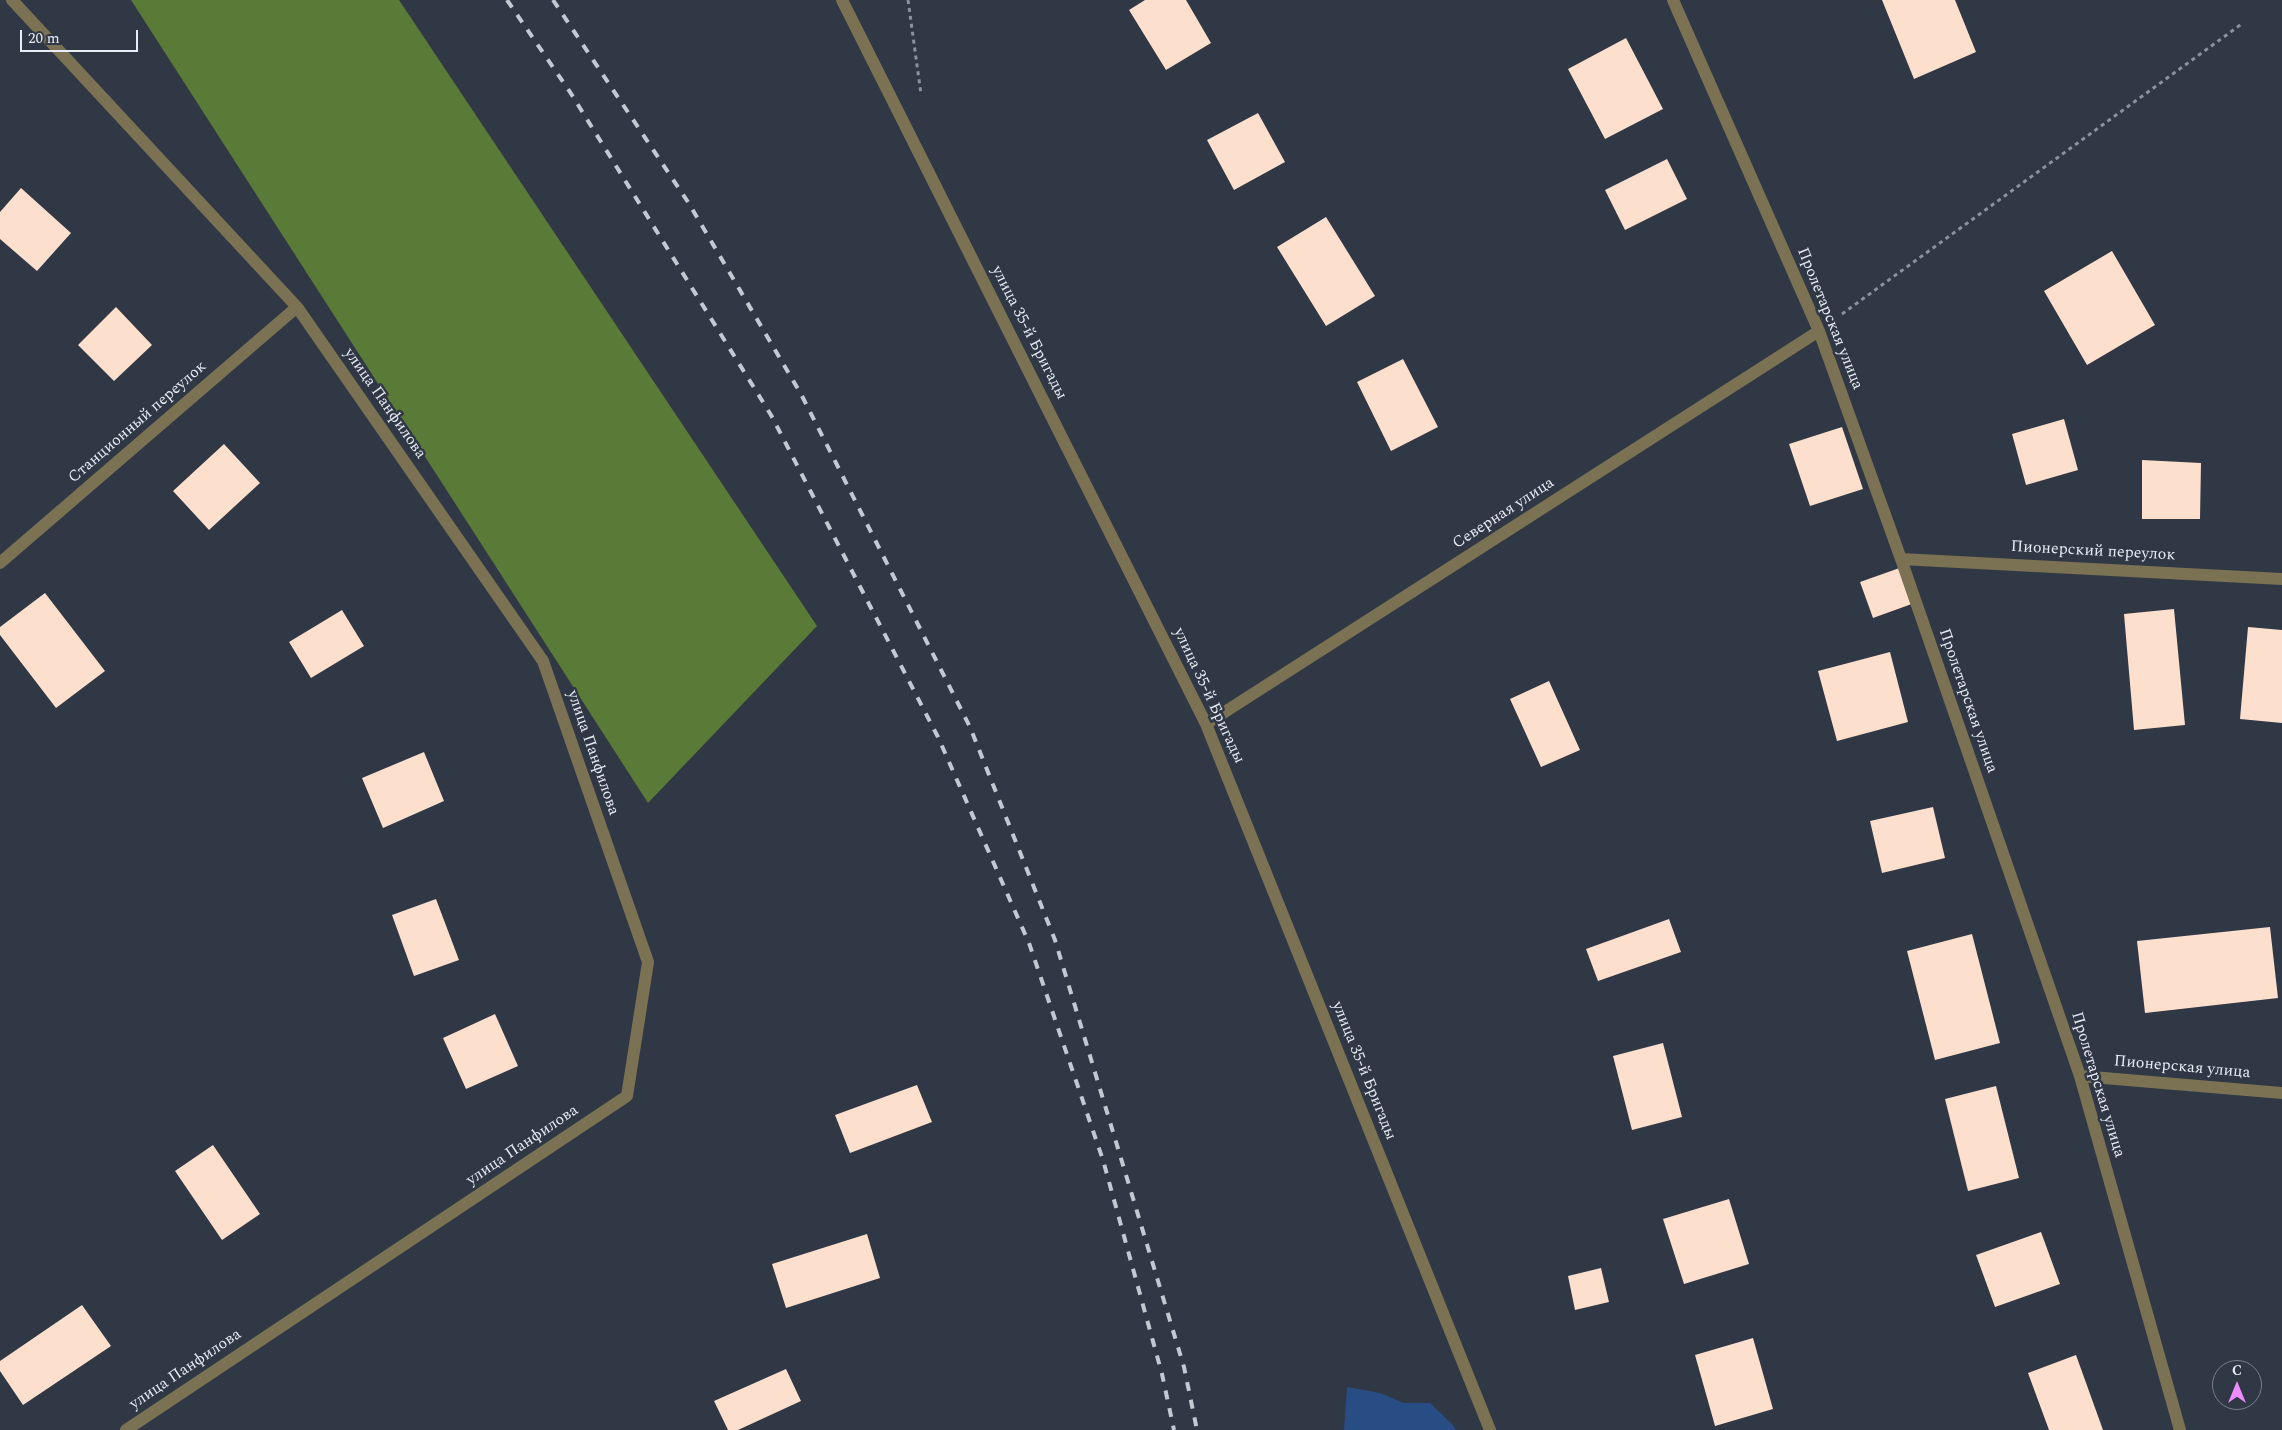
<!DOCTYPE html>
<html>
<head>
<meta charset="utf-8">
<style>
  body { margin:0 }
  #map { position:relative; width:2282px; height:1430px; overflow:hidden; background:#303745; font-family:Spectral,serif }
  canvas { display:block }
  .north { position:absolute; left:2212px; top:1360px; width:50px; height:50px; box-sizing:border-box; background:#303745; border:1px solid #797f8b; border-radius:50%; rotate:0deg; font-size:14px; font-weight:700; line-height:20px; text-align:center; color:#e7ecf5 }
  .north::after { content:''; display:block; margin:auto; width:18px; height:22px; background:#eb8dfc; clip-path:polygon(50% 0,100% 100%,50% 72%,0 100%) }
  .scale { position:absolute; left:20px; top:30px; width:118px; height:22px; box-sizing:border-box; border:2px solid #e7ecf5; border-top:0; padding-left:6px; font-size:15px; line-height:18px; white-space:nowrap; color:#e7ecf5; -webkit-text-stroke:4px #303745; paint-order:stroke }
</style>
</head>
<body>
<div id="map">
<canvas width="2282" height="1430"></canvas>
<div class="north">С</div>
<div class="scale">20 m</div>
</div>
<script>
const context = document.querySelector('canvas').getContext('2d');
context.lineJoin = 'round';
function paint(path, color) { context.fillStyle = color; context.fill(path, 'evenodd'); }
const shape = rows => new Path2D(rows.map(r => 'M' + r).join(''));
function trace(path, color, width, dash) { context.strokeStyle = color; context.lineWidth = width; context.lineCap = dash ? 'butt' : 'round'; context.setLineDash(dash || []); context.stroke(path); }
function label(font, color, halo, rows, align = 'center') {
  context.font = font + ' Spectral,serif'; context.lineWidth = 5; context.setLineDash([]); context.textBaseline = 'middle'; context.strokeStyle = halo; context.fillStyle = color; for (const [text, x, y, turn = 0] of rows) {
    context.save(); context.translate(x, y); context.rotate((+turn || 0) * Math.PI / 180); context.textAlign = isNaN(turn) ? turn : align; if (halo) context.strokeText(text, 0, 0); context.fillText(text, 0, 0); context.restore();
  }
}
const forest = shape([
  [131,0,399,0,817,626,648,803]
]);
const water = shape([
  [1347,1387,1380,1393,1404,1403,1430,1403,1453,1425,1456,1430,1344,1430]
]);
const building = shape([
  [1145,0,1186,0,1211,43,1166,70,1129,10],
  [1882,0,1955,0,1976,52,1914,79],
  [1626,38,1663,109,1605,139,1568,69],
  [1258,113,1285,162,1234,190,1207,140],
  [1667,159,1687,199,1625,230,1605,190],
  [21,188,71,233,37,271,0,239,0,212],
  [1326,217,1375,296,1326,326,1277,247],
  [2112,251,2155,325,2087,365,2044,291],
  [116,307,152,345,114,381,78,345],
  [1403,359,1438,427,1391,451,1357,382],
  [2064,419,2078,470,2026,485,2012,434],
  [1842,427,1863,489,1810,506,1789,444],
  [224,444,260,483,209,530,173,491],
  [2142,460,2201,463,2200,519,2142,519],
  [1908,565,1920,601,1873,618,1860,582],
  [45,593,105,671,56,708,0,635,0,627],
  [2174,609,2185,725,2134,730,2124,614],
  [342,610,364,646,311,678,289,642],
  [2248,627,2282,630,2282,723,2240,719],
  [1890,652,1908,722,1837,741,1818,671],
  [1549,681,1580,750,1541,767,1510,699],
  [424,752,444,801,383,828,362,778],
  [1933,807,1945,858,1882,873,1870,821],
  [436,899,459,960,414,976,392,915],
  [1669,919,1681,952,1598,981,1586,949],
  [2270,927,2278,998,2145,1013,2137,941],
  [1972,934,2000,1043,1935,1060,1907,951],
  [495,1014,518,1066,466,1089,443,1038],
  [1663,1043,1682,1117,1632,1130,1613,1056],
  [917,1085,932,1122,850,1153,835,1115],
  [1996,1086,2019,1178,1968,1191,1945,1099],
  [213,1145,260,1214,222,1240,175,1171],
  [1729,1199,1749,1264,1684,1284,1663,1219],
  [2041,1232,2060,1284,1995,1307,1976,1255],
  [867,1234,880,1278,786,1308,772,1264],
  [1601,1268,1609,1302,1575,1310,1568,1276],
  [82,1305,111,1346,23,1405,0,1371,0,1361],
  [1753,1338,1773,1409,1715,1426,1695,1355],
  [2076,1355,2103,1430,2049,1430,2028,1373],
  [786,1369,801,1401,738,1430,728,1430,714,1401]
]);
const path = shape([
  [908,0,921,94],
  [1842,314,2243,23]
]);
const minor = shape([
  [12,0,297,307,543,661,648,962,627,1096,126,1430],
  [842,0,1206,724,1490,1430],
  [1673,0,1819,331,1901,559,2080,1076,2180,1430],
  [1901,559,2282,579],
  [0,563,297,307],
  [1206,724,1819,331],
  [2080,1076,2282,1093]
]);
const rail = shape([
  [507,0,570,92,771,415,938,737,1029,943,1103,1160,1162,1374,1174,1430],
  [553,0,688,202,801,394,970,727,1055,940,1184,1367,1197,1430]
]);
const streetNames = [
  ["Пролетарская улица",1829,319,68],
  ["улица 35-й Бригады",1028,333,63],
  ["улица Панфилова",384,404,55],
  ["Станционный переулок",138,423,-41],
  ["Северная улица",1504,514,-33],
  ["Пионерский переулок",2093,552,3],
  ["улица 35-й Бригады",1208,696,65],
  ["Пролетарская улица",1967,701,71],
  ["улица Панфилова",592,753,71],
  ["Пионерская улица",2182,1068,5],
  ["улица 35-й Бригады",1363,1071,68],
  ["Пролетарская улица",2097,1085,73],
  ["улица Панфилова",523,1146,-34],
  ["улица Панфилова",186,1370,-34]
];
paint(forest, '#5a7a37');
paint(water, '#284d84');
paint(building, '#fcdfcd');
trace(path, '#8c929d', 3, [4, 4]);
trace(minor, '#7b7153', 12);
trace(rail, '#c3c9d3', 4, [9, 9]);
label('16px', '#e7ecf5', '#303745', streetNames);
</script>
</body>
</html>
